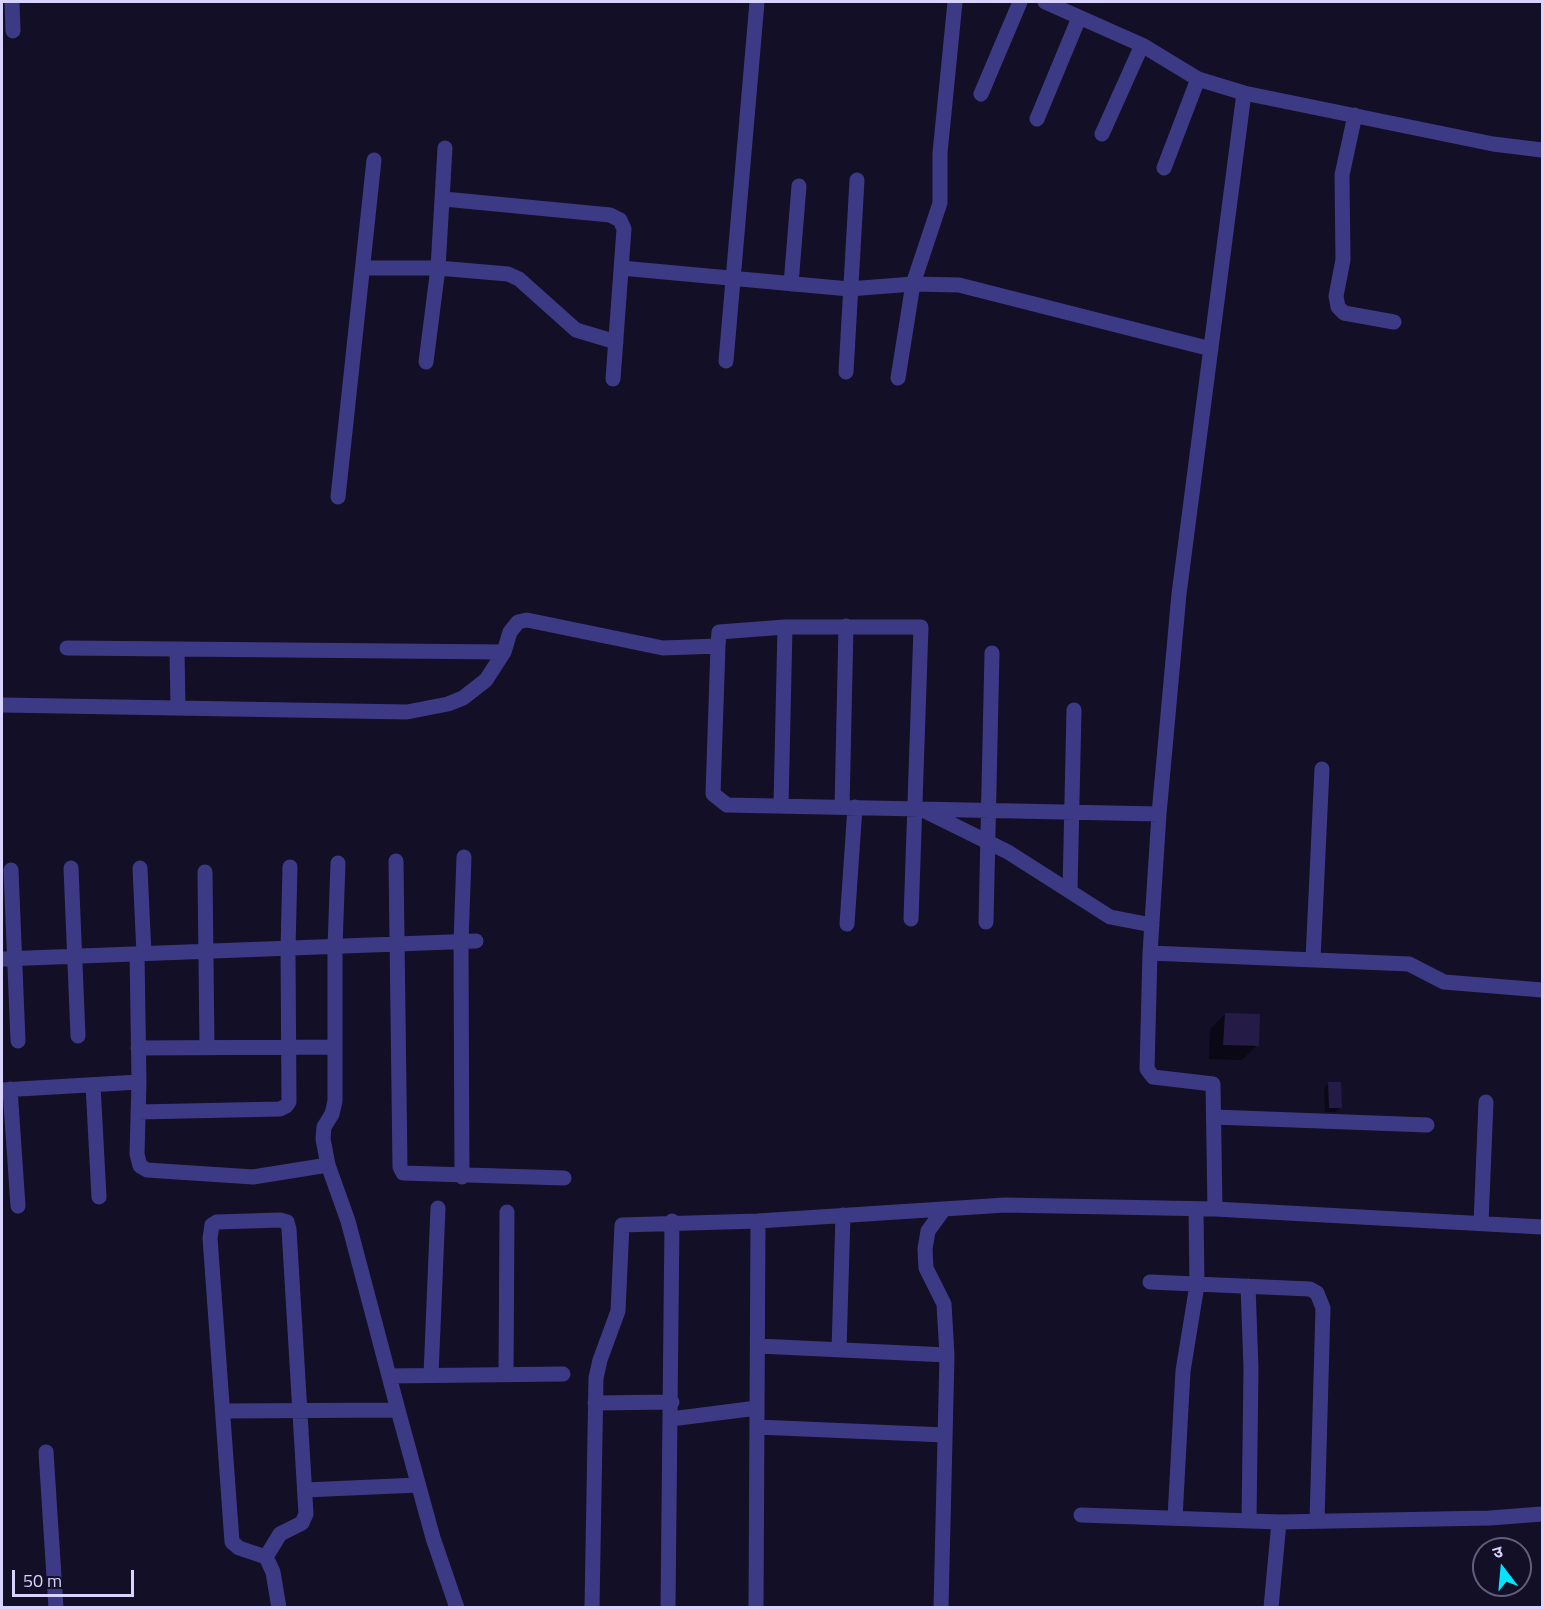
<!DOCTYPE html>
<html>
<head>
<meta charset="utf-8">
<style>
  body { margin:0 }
  #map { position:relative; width:1544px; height:1609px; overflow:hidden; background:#130f26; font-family:"Titillium Web","Noto Sans Devanagari",sans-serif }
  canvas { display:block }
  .frame { position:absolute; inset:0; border:3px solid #d9d4ff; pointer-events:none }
  .north { position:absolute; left:1472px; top:1537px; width:60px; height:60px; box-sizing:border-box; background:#130f26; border:2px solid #625e7d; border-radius:50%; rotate:344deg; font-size:16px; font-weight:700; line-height:24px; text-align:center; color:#d9d4ff }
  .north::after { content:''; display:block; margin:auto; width:21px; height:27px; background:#00e5ff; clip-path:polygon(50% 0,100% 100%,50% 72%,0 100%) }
  .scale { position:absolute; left:12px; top:1570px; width:122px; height:27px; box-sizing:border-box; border:3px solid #d9d4ff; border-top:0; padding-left:8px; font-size:18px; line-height:21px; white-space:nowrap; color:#d9d4ff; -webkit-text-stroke:4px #130f26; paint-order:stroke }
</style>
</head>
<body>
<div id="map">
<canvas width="1544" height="1609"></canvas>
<div class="frame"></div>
<div class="north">उ</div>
<div class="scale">50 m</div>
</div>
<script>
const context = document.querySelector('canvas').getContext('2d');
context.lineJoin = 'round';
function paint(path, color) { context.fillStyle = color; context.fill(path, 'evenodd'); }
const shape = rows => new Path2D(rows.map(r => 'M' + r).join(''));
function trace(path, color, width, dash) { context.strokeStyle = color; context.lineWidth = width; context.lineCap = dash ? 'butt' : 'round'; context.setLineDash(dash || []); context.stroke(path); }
const shadow = shape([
  [1225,1014,1257,1045,1242,1060,1209,1059,1210,1029],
  [1329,1084,1340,1107,1336,1112,1325,1112,1324,1088]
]);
const building = shape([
  [1225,1013,1260,1014,1259,1046,1223,1045],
  [1328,1082,1341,1082,1342,1108,1329,1108]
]);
const minor = shape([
  [12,2,13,31],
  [1045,2,1142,45,1198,79,1244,93,1493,144,1542,150],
  [981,94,1020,2],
  [1355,115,1342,175,1343,260,1336,296,1338,307,1344,313,1394,322],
  [1037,119,1079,18],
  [1102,134,1142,45],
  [1164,168,1198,79],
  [444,199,610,215,620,220,624,229,613,379],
  [364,268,438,268,508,274,519,279,576,330,616,342],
  [621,268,849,289,913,284,959,285,1211,349],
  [791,284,799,186],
  [726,361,757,2],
  [426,362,438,268,445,148],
  [846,372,857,180],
  [898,378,913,284,940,203,940,153,955,2],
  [338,497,374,160],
  [718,646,713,794,727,805,1159,814,1150,953,1147,1069,1153,1077,1213,1084,1215,1209,1542,1227],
  [67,648,504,652],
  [177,650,178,707],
  [2,705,407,712,448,704,463,698,486,680,504,652,510,632,518,622,527,620,663,648,718,646,719,632,785,627,921,627,911,919],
  [781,805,785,627],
  [842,807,846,626],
  [925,811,1008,852,1110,917,1152,925],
  [1159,814,1179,594,1244,93],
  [396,861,400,1167,403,1173,564,1178],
  [338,863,335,947,335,1101,332,1114,324,1127,323,1139,328,1165,348,1221,398,1410],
  [71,868,78,1036],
  [140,868,144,954],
  [11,870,18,1041],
  [205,872,207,1047],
  [1070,890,1074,710],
  [986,922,992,653],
  [847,924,855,807],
  [1150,953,1409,964,1444,982,1542,990],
  [2,959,476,941],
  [1313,959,1322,769],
  [138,1048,335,1047],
  [139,1082,137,1154,140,1166,147,1170,253,1177,328,1165],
  [93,1085,99,1197],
  [10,1089,18,1206],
  [2,1090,139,1082,137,954],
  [138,1112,280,1109,286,1106,289,1102,288,949,290,867],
  [1214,1117,1427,1125],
  [462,1177,461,942,464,857],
  [1481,1223,1486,1102],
  [1150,1282,1310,1289,1317,1293,1323,1308,1317,1521],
  [1248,1286,1251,1368,1249,1521],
  [759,1346,947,1355],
  [839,1350,843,1215],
  [506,1374,507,1212],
  [431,1375,438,1208],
  [389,1376,563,1374],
  [595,1403,672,1402],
  [224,1411,398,1410,433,1538,457,1608],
  [671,1419,757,1408],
  [757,1427,945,1435],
  [46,1452,56,1608],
  [305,1490,418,1485],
  [1081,1515,1279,1522],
  [1175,1518,1183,1371,1197,1285,1196,1209],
  [266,1557,280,1534,302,1523,306,1514,289,1229,287,1222,280,1220,217,1222,212,1225,210,1238,232,1542,239,1548,266,1557,273,1572,279,1608],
  [592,1608,596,1378,600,1360,618,1311,622,1225,758,1221],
  [668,1608,672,1221],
  [756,1608,758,1221,1005,1205,1215,1209],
  [941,1608,947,1355,944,1304,926,1268,925,1249,928,1231,944,1209],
  [1271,1608,1279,1522,1490,1518,1542,1514]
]);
paint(shadow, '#0007');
paint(building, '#241b47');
trace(minor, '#3d3a85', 15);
</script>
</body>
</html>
